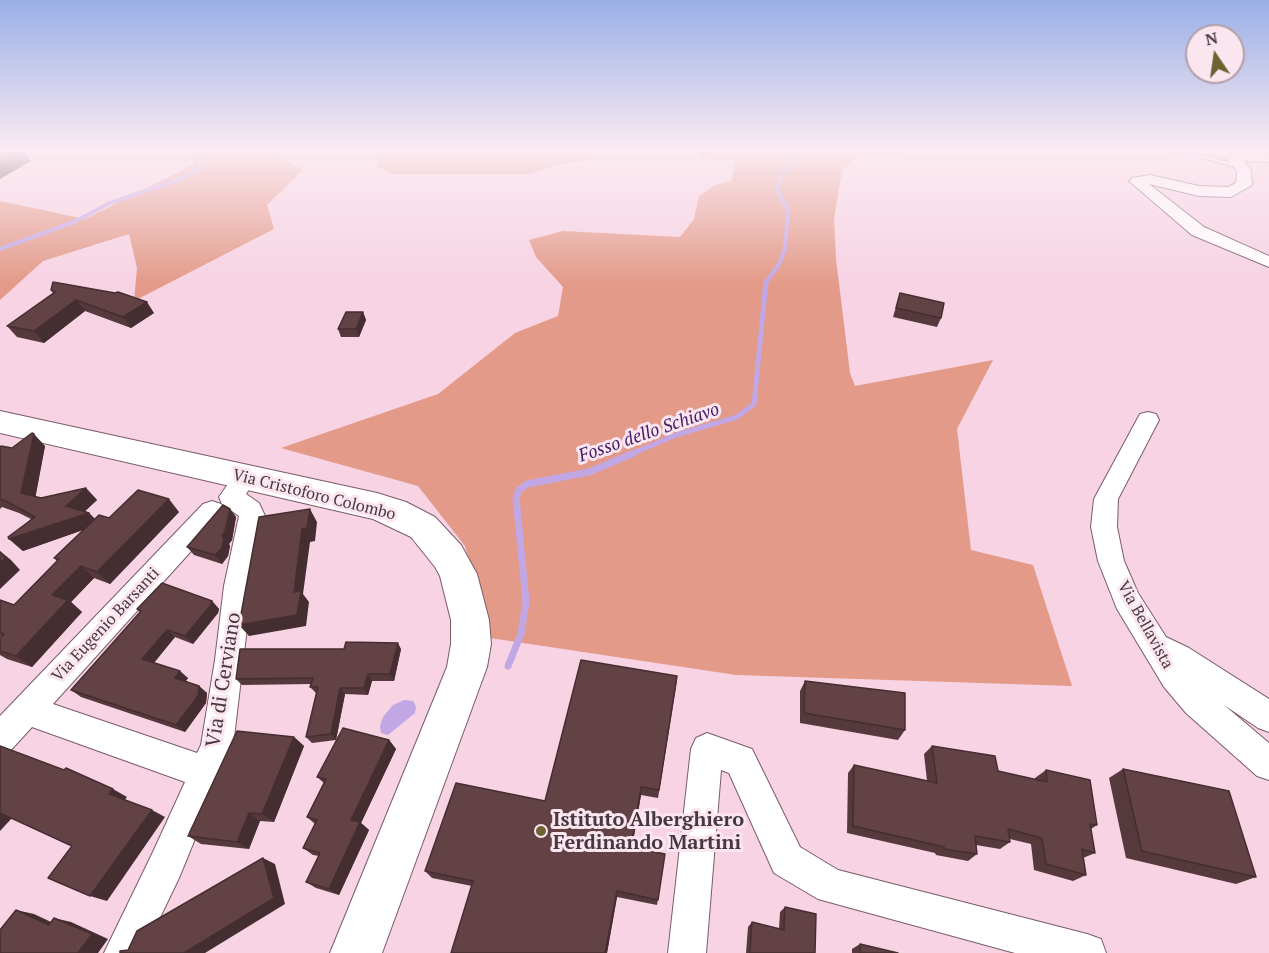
<!DOCTYPE html>
<html>
<head>
<meta charset="utf-8">
<style>
  body { margin:0 }
  #map { position:relative; width:1269px; height:953px; overflow:hidden; background:#f7d3e3; font-family:"PT Serif",serif }
  canvas { display:block }
  .north { position:absolute; left:1185px; top:24px; width:60px; height:60px; box-sizing:border-box; background:#fbe5ef; border:2px solid #b3a0a9; border-radius:50%; rotate:347deg; font-size:16px; font-weight:700; line-height:24px; text-align:center; color:#46383f }
  .north::after { content:''; display:block; margin:auto; width:21px; height:27px; background:#6c6330; clip-path:polygon(50% 0,100% 100%,50% 72%,0 100%) }
</style>
</head>
<body>
<div id="map">
<canvas width="1269" height="953"></canvas>
<div class="north">N</div>
</div>
<script>
const context = document.querySelector('canvas').getContext('2d');
context.lineJoin = 'round';
function paint(path, color) { context.fillStyle = color; context.fill(path, 'evenodd'); }
const shape = rows => new Path2D(rows.map(r => 'M' + r).join(''));
function trace(path, color, width, dash) { context.strokeStyle = color; context.lineWidth = width; context.lineCap = dash ? 'butt' : 'round'; context.setLineDash(dash || []); context.stroke(path); }
function label(font, color, halo, rows, align = 'center') {
  context.font = font + ' "PT Serif",serif'; context.lineWidth = 6; context.setLineDash([]); context.textBaseline = 'middle'; context.strokeStyle = halo; context.fillStyle = color; for (const [text, x, y, turn = 0] of rows) {
    context.save(); context.translate(x, y); context.rotate((+turn || 0) * Math.PI / 180); context.textAlign = isNaN(turn) ? turn : align; if (halo) context.strokeText(text, 0, 0); context.fillText(text, 0, 0); context.restore();
  }
}
const forest = shape([
  [192,151,275,151,283,159,303,170,267,205,274,229,134,301,137,268,129,234,43,261,0,300,0,201,85,219,193,165],
  [378,151,591,151,589,152,595,159,557,165,530,174,391,174,377,166],
  [695,151,911,151,856,157,842,171,834,218,836,259,850,373,855,386,993,360,957,429,971,550,1033,565,1072,686,736,675,490,638,465,546,418,486,281,448,438,394,515,333,558,316,563,287,536,257,529,240,563,231,680,237,694,219,699,196,715,185,731,181,736,160,701,159]
]);
const water = shape([
  [404,700,413,701,416,707,415,713,388,735,381,733,380,726,383,717,393,705]
]);
const streamFar2 = shape([
  [0,249,74,222,110,203,183,178,200,167,209,151],
  [765,284,779,264,785,249,788,211,777,189,780,178,795,156,792,151]
]);
const streamFar1 = shape([
  [631,454,676,435,737,417,754,404,766,282]
]);
const stream = shape([
  [508,666,521,634,526,602,516,498,519,490,527,484,589,472,634,453]
]);
const lane = shape([
  [1174,151,1185,151,1244,166,1240,168,1174,151]
]);
const street = shape([
  [1209,151,1269,154,1269,162,1244,161,1251,170,1252,185,1231,197,1199,196,1149,184,1204,227,1269,256,1269,267,1192,235,1129,181,1132,178,1150,175,1199,186,1228,187,1236,183,1237,171,1227,159,1211,154,1209,151],
  [1148,412,1156,414,1159,420,1118,499,1117,527,1124,561,1138,593,1166,637,1189,648,1269,699,1269,732,1258,728,1224,705,1269,743,1269,780,1257,776,1186,713,1164,687,1117,609,1098,561,1091,527,1094,499,1140,414,1148,412],
  [245,468,253,471,257,477,246,494,259,503,265,516,252,586,233,746,179,878,143,953,104,953,153,852,185,782,32,727,11,750,0,755,0,716,203,504,212,501,221,504,225,511,221,518,53,704,197,753,201,745,215,660,224,586,239,516,222,504,219,497,237,471,245,468],
  [707,733,752,749,800,847,838,870,1087,934,1101,939,1106,953,1015,953,818,899,774,873,729,773,721,770,706,953,668,953,691,749,696,738,707,733]
]);
const secondary = shape([
  [0,411,377,493,406,502,435,517,461,545,477,574,489,620,491,644,487,667,382,953,330,953,447,667,451,644,451,620,440,576,435,567,411,537,373,519,0,433,0,411]
]);
const wall = shape([
  [51,290,154,313,131,328,85,311,44,343,17,337,7,326,53,293],
  [900,293,941,318,937,327,893,317],
  [363,312,366,320,359,337,341,337,338,329],
  [45,446,35,497,41,498,86,488,97,500,85,511,89,513,95,519,179,512,110,584,94,578,71,602,82,612,32,667,7,659,0,655,0,638,1,637,0,636,0,600,14,605,57,561,54,558,83,530,23,551,9,539,31,519,19,513,2,507,0,509,0,447,12,448],
  [230,509,236,517,232,540,229,544,230,546,228,556,222,564,194,555,187,547],
  [212,601,219,609,218,613,193,644,175,637,154,663,188,678,186,681,199,686,207,693,206,703,185,732,81,697,71,690,140,612,137,609],
  [344,649,401,649,394,681,372,681,368,695,345,694,336,740,312,743,306,737,316,693,310,687,311,684,242,685,236,679],
  [677,676,658,798,641,795,632,847,665,854,657,905,617,897,607,953,451,953,472,886,432,878,425,871,545,801],
  [805,681,905,730,898,740,800,723,800,691],
  [294,737,304,746,274,822,260,821,249,849,201,844,188,836],
  [389,740,396,749,361,823,369,830,339,895,316,888,306,882,319,856,313,855,303,848,315,824,307,817,324,783,317,777],
  [932,746,998,771,1035,780,1035,778,1046,770,1097,825,1091,829,1095,853,1083,858,1086,875,1073,881,1034,870,1031,844,1010,839,1010,842,1000,849,976,845,977,854,968,861,936,855,935,853,847,833,848,773,854,765,927,781,924,754],
  [1123,769,1256,877,1236,884,1126,858,1109,778],
  [785,907,815,953,746,953,748,927,752,922,779,929,780,912],
  [860,944,898,953,852,953,852,949]
]);
const shadedWall = shape([
  [25,152,31,161,0,179,0,165],
  [76,300,85,311,44,343,34,331],
  [147,302,154,313,131,328,123,317],
  [363,312,366,320,359,337,356,329],
  [34,434,45,446,34,505,21,493],
  [86,488,97,500,81,515,89,513,100,524,23,551,9,539,66,506],
  [169,499,179,512,110,584,97,572],
  [230,509,236,517,232,540,229,544,230,546,228,556,222,564,215,555],
  [310,509,317,522,315,541,310,542,303,594,309,602,306,626,249,636,239,625,294,592,302,529],
  [0,551,11,560,20,570,0,589],
  [81,566,94,578,71,602,82,612,32,667,16,656,52,595],
  [212,601,219,609,218,613,193,644,185,636],
  [167,630,175,637,151,666,142,659],
  [398,643,401,649,394,681,390,674],
  [180,671,188,678,183,685,175,678],
  [368,674,372,681,368,695,364,688],
  [677,676,676,687,658,798,659,790],
  [199,686,207,693,206,703,185,732,176,725],
  [340,688,345,694,336,740,331,734],
  [294,737,304,746,274,822,262,814],
  [389,740,396,749,361,823,369,830,339,895,329,889,351,820],
  [641,787,641,795,631,854,631,847],
  [113,789,127,797,124,801,109,794],
  [152,810,165,817,107,901,90,896],
  [0,813,12,818,0,831],
  [249,813,260,821,249,849,237,842],
  [263,858,275,864,285,904,205,953,184,953],
  [617,891,617,897,607,953,605,953],
  [16,910,34,914,66,929,49,925],
  [54,918,71,922,108,939,98,953,78,953]
]);
const building = shape([
  [0,151,14,151,25,152,0,165,0,151],
  [53,282,115,293,118,292,147,302,123,317,76,300,34,331,7,326,55,292,51,290,53,282],
  [900,293,944,303,941,318,896,308,900,293],
  [346,312,363,312,356,329,338,329,346,312],
  [32,433,34,434,21,493,41,498,86,488,66,506,89,513,9,539,8,537,35,517,6,501,0,499,0,447,1,446,12,448,32,433],
  [138,490,169,499,97,572,81,566,52,595,68,600,16,656,0,651,0,638,4,634,0,632,0,600,14,605,59,559,54,558,99,515,109,518,138,490],
  [223,505,230,509,225,531,222,536,224,537,222,548,215,555,187,547,223,505],
  [310,509,307,528,302,529,294,592,301,591,297,615,239,625,259,517,310,509],
  [0,552,5,558,0,563,0,552],
  [162,583,212,601,211,605,185,636,167,630,142,659,180,671,175,678,199,686,198,696,176,725,71,690,141,611,137,609,162,583],
  [346,642,398,643,390,674,368,674,364,688,340,688,331,734,306,737,318,687,310,687,313,678,236,679,240,649,344,649,346,642],
  [581,660,677,676,659,790,641,787,631,847,665,854,658,900,617,891,605,953,451,953,473,881,425,871,456,783,545,801,581,660],
  [805,681,905,693,905,730,804,713,805,681],
  [343,728,389,740,351,820,360,822,329,889,306,882,320,853,303,848,317,820,307,817,326,779,317,777,343,728],
  [237,731,294,737,262,814,249,813,237,842,188,836,237,731],
  [0,746,64,770,66,768,113,789,109,794,152,810,90,896,48,878,72,846,0,813,0,746],
  [932,746,995,756,998,771,1047,782,1046,770,1090,780,1097,825,1090,824,1095,853,1082,849,1086,875,1046,864,1042,838,1008,829,1010,842,975,836,977,854,944,849,944,847,853,826,854,765,937,783,932,746],
  [1123,769,1229,791,1256,877,1142,851,1123,769],
  [263,858,274,898,184,953,120,953,120,951,128,950,137,931,263,858],
  [785,907,816,914,815,953,750,953,752,922,784,930,785,907],
  [16,910,49,925,54,918,92,934,78,953,0,953,0,930,16,910],
  [860,944,898,953,860,953,860,944]
]);
const markers = [
  [541,831,6,"#6c6330"]
];
const streetNames = [
  ["Via Cristoforo Colombo",314,495,14],
  ["Via Eugenio Barsanti",106,625,-47],
  ["Via Bellavista",1145,625,61]
];
const waterNames = [
  ["Fosso dello Schiavo",649,433,-19]
];
const nearStreetnames = [
  ["Via di Cerviano",224,680,-81]
];
const nearPoinames = [
  ["Istituto Alberghiero",553,820],
  ["Ferdinando Martini",553,843]
];
paint(forest, '#e39a89');
paint(water, '#c2a7e5');
trace(streamFar2, '#c2a7e5', 4);
trace(streamFar1, '#c2a7e5', 5);
trace(stream, '#c2a7e5', 7);
trace(lane, '#7a5b6a', 2);
trace(street, '#7a5b6a', 2);
trace(secondary, '#7a5b6a', 2);
paint(lane, '#fff');
paint(street, '#fff');
paint(secondary, '#fff');
paint(wall, '#55393c');
paint(shadedWall, '#452e31');
paint(building, '#634246');
trace(building, '#452e31', 1.5);
const sky = context.createLinearGradient(0, 0, 0, 284);
sky.addColorStop(0, '#99afe7');
sky.addColorStop(0.53, '#fbebf2');
sky.addColorStop(1, '#fbebf200');
context.fillStyle = sky;
context.fillRect(0, 0, 1269, 284);
for (const [x, y, r, color] of markers) { const dot = new Path2D(); dot.arc(x, y, r, 0, 2 * Math.PI); context.fillStyle = color; context.fill(dot); trace(dot, '#fbe5ef', 2); }
label('16px', '#46383f', '#fbe5ef', streetNames);
label('italic 18px', '#441e66', '#fbe5ef', waterNames);
label('20px', '#46383f', '#fbe5ef', nearStreetnames);
label('bold 20px', '#46383f', '#fbe5ef', nearPoinames, 'left');
</script>
</body>
</html>
